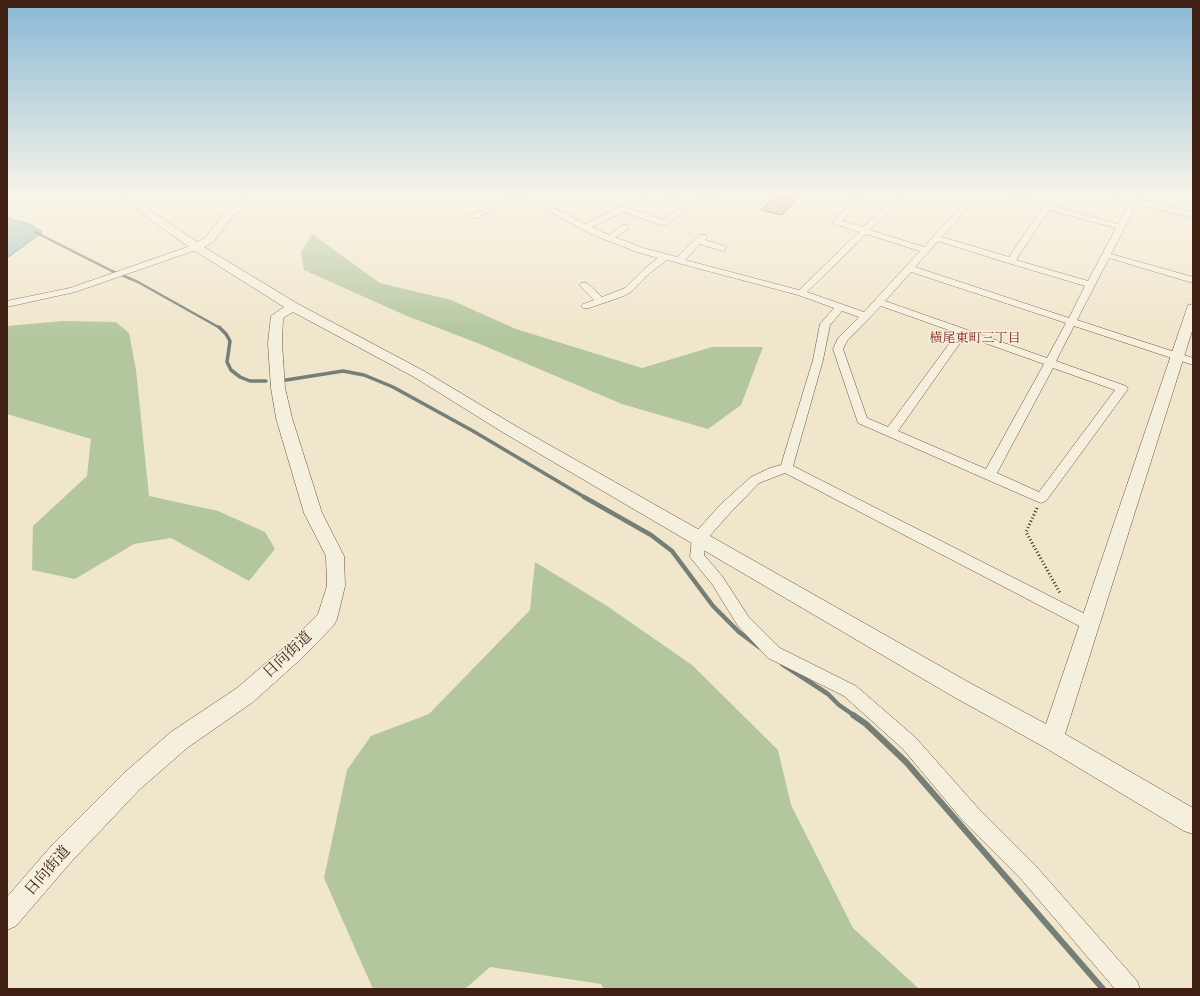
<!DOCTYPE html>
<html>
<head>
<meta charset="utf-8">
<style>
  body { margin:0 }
  #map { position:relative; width:1200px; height:996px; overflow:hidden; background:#f0e6cb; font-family:"Gentium Book Plus",serif }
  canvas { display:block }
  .frame { position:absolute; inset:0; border:8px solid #402013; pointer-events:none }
</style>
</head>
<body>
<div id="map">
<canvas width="1200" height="996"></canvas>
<div class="frame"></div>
</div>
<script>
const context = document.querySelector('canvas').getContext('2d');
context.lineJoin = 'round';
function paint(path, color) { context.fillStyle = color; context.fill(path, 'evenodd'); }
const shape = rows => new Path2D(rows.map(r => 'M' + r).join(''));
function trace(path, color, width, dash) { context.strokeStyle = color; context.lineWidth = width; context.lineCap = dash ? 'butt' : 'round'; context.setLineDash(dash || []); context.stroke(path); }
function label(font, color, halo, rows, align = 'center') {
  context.font = font + ' "Gentium Book Plus","Noto Serif JP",serif'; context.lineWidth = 3; context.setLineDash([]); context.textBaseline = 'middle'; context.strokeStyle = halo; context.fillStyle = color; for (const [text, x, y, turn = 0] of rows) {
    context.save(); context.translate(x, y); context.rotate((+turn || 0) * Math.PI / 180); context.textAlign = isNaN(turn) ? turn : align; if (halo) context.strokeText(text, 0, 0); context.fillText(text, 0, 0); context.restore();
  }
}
const green = shape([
  [312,234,380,283,451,300,516,329,642,368,712,347,763,347,741,405,708,429,622,404,480,344,407,316,304,270,301,252],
  [63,321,116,322,129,333,136,370,149,496,218,511,265,532,275,549,249,581,171,538,134,544,75,579,32,570,33,526,87,476,91,439,7,414,7,326],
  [535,562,607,606,692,665,778,750,791,805,853,928,919,989,604,989,601,984,490,967,465,989,373,989,324,878,347,770,371,736,429,714,530,610]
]);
const water = shape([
  [7,218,29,224,42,232,7,258,7,218]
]);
const streamFar3 = shape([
  [35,232,112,271,138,282,220,328]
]);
const streamFar2 = shape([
  [219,327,226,334,230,341,227,362,231,370,240,377,250,381,266,381],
  [280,381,343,371,364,375,393,387,473,431,586,498]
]);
const streamFar1 = shape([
  [584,497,651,535,672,551,713,606,739,632,759,647],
  [782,664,828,694,839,705,855,716]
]);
const stream = shape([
  [853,715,866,724,906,762,1103,989]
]);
const building = shape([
  [774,196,799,196,782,215,761,210,774,196]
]);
const path = shape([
  [1037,508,1026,532,1060,593]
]);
const minor = shape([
  [508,196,519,196,477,218,471,218,470,216,508,196],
  [520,196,530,196,585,224,642,196,653,196,630,208,663,220,681,206,661,196,672,196,691,205,667,225,661,225,624,212,592,227,609,235,622,225,628,225,629,227,628,229,615,237,643,248,677,257,700,235,706,235,707,237,705,240,725,246,726,248,725,250,722,251,700,244,685,260,799,290,859,232,834,224,833,222,855,196,863,196,842,221,863,227,895,196,904,196,870,230,924,247,970,196,978,196,942,237,1009,257,1042,208,1003,196,1017,196,1118,224,1133,196,1141,196,1111,254,1193,277,1193,283,1109,258,1077,320,1193,358,1193,365,1074,326,1056,361,1126,386,1128,389,1046,501,1041,503,1036,501,858,423,833,349,838,338,859,317,842,311,830,325,823,360,793,466,1095,619,1098,624,1095,629,1090,631,1085,629,785,473,759,483,731,512,706,540,704,555,722,576,748,616,780,648,856,686,915,737,978,808,1035,865,1137,981,1140,989,1115,989,1021,879,964,822,903,749,844,696,768,658,738,626,712,584,690,557,692,538,694,534,721,504,751,477,770,468,781,465,813,360,820,324,834,308,798,295,667,260,651,272,631,292,624,296,589,308,583,308,581,306,583,304,594,300,579,285,581,283,587,283,602,297,625,288,645,268,658,258,637,252,591,234,520,196],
  [1049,210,1116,228,1088,281,1016,260,1049,210],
  [866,234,920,251,864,312,807,292,866,234],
  [938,241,1008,263,1085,286,1069,318,915,267,938,241],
  [911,272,1066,323,1047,358,885,301,911,272],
  [881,306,957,333,888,427,867,418,843,349,847,341,881,306],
  [965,336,1044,364,986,469,898,431,965,336],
  [1053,368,1115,390,1039,492,997,473,1053,368],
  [699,196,721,196,717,198,703,198,699,196],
  [196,244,199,245,200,247,199,249,75,292,7,307,7,301,70,288,196,244]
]);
const tertiary = shape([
  [124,196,135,196,157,215,197,242,205,238,226,211,244,196,256,196,234,215,213,242,204,247,298,304,424,371,514,425,970,683,1046,724,1187,308,1188,305,1193,304,1193,328,1065,734,1193,808,1193,834,1184,831,1044,747,954,697,504,433,414,377,293,312,283,318,282,343,285,388,292,418,322,513,344,556,345,586,337,619,334,625,302,658,253,702,187,748,139,790,71,862,16,926,7,930,7,897,53,844,123,774,171,732,237,688,288,644,318,614,327,586,326,556,304,513,276,418,271,388,268,343,271,316,284,307,192,249,149,219,124,196],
  [1112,196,1130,196,1193,212,1193,218,1113,198,1112,196]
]);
const farNeighbourhoodnames = [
  ["横尾東町三丁目",975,339]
];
const streetNames = [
  ["日向街道",288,655,-43],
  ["日向街道",48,871,-49]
];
paint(green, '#b3c69d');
paint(water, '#9abfba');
trace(water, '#767f77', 1);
trace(streamFar3, '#767f77', 2.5);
trace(streamFar2, '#767f77', 3.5);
trace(streamFar1, '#767f77', 4.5);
trace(stream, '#767f77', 6);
paint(building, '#d7a47f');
trace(building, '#402013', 1);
trace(minor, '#6c5241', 1);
trace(tertiary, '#6c5241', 1);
trace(path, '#402013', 3, [1, 2.5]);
paint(minor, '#f5efdd');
paint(tertiary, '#f5efdd');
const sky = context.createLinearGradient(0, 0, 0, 336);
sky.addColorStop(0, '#89b8d6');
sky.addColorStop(0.58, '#f8f4e8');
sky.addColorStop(1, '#f8f4e800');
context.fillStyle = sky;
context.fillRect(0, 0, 1200, 336);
label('13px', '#7a1f14', '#f5efdd', farNeighbourhoodnames);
label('15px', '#402013', '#f5efdd', streetNames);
</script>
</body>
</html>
